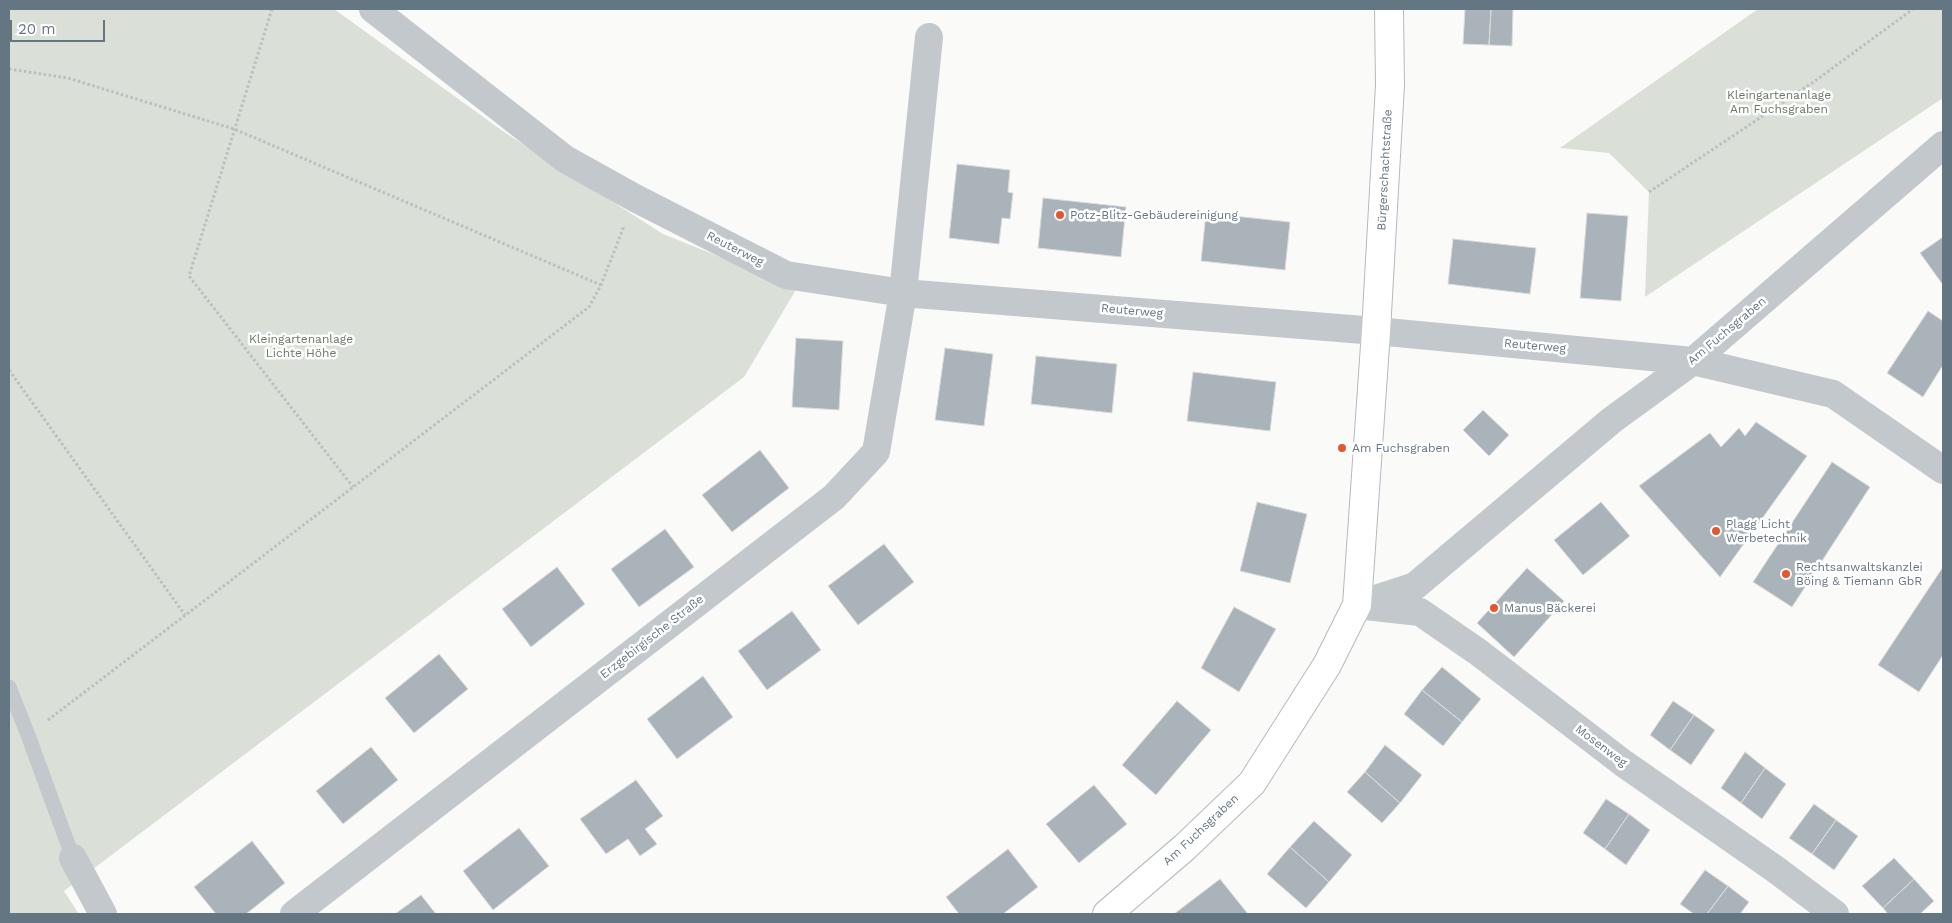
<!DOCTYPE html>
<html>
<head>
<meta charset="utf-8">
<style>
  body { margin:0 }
  #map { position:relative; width:1952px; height:923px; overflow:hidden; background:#fafaf8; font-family:"Work Sans",sans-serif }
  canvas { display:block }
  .frame { position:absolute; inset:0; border:10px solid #657683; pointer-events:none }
  .scale { position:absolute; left:10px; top:20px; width:95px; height:22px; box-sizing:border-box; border:2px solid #657683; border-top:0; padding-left:6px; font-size:15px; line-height:18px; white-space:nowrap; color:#657683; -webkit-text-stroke:4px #fff; paint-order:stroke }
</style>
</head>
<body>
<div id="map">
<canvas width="1952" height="923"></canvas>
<div class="frame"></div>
<div class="scale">20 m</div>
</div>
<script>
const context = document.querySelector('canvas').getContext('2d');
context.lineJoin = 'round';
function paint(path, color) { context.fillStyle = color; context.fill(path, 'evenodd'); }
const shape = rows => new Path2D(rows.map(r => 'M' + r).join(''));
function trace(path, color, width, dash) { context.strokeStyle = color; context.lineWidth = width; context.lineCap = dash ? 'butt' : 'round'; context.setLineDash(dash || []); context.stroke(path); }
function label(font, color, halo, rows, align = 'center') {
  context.font = font + ' "Work Sans",sans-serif'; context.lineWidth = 5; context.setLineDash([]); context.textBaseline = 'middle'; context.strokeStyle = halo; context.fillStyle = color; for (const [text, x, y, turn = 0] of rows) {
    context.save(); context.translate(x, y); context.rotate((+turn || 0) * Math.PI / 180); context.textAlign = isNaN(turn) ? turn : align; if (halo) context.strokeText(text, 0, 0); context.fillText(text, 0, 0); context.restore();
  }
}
const green = shape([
  [9,9,334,9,504,132,663,234,797,288,744,377,64,891,79,914,9,914],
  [1758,9,1943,9,1943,98,1645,297,1649,192,1609,153,1560,148]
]);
const building = shape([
  [1465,9,1491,9,1489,45,1463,44,1465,9],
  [1491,9,1513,9,1512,46,1489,45,1491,9],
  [957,164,1010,170,1008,192,1013,193,1010,219,1002,218,999,244,949,238,957,164],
  [1043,198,1126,207,1121,257,1038,248,1043,198],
  [1206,213,1290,222,1285,270,1201,261,1206,213],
  [1587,213,1628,216,1621,301,1580,298,1587,213],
  [1943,237,1943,285,1920,253,1943,237],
  [1453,239,1536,248,1530,294,1448,284,1453,239],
  [1928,311,1943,321,1943,365,1923,397,1887,373,1928,311],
  [796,338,843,341,839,410,792,407,796,338],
  [945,348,993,354,984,426,935,420,945,348],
  [1036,356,1117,364,1112,413,1031,404,1036,356],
  [1193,372,1276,382,1270,431,1187,421,1193,372],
  [1483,410,1509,435,1489,456,1463,430,1483,410],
  [1756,422,1807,456,1720,577,1639,486,1710,433,1721,447,1739,428,1745,436,1756,422],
  [760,450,789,488,732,532,702,495,760,450],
  [1832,462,1870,487,1792,607,1753,582,1832,462],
  [1257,502,1307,514,1290,583,1240,571,1257,502],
  [1601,502,1630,536,1583,575,1554,540,1601,502],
  [665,529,694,567,639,607,611,569,665,529],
  [884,544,914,582,858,625,828,586,884,544],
  [557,567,585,604,531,647,502,609,557,567],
  [1943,567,1943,655,1919,692,1878,665,1943,567],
  [1527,568,1564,601,1514,657,1477,623,1527,568],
  [1234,607,1276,629,1239,692,1201,668,1234,607],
  [792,611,821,650,767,690,738,651,792,611],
  [439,654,468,689,414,733,385,698,439,654],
  [1442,667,1481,699,1462,722,1422,690,1442,667],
  [703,676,733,717,677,759,647,719,703,676],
  [1422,690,1462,722,1443,746,1404,714,1422,690],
  [1177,701,1211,730,1156,795,1122,765,1177,701],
  [1673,701,1694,715,1670,750,1650,735,1673,701],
  [1694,715,1715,730,1691,765,1670,750,1694,715],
  [1385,745,1422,775,1400,803,1365,772,1385,745],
  [371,747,398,780,343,824,316,791,371,747],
  [1745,752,1765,768,1741,803,1721,788,1745,752],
  [1765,768,1786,784,1762,819,1741,803,1765,768],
  [1365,772,1400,803,1382,823,1347,792,1365,772],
  [636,780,663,816,645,829,657,844,640,856,628,839,606,854,580,819,636,780],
  [1094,785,1127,824,1079,863,1046,824,1094,785],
  [1606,799,1629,814,1605,849,1583,833,1606,799],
  [1814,804,1836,820,1812,854,1789,838,1814,804],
  [1629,814,1650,830,1626,865,1605,849,1629,814],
  [1836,820,1858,836,1834,870,1812,854,1836,820],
  [1314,821,1352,855,1329,882,1290,847,1314,821],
  [519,828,549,866,493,910,463,871,519,828],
  [252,841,285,883,246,914,216,914,194,887,252,841],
  [1290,847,1329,882,1306,908,1267,874,1290,847],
  [1008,849,1038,887,1003,914,959,914,946,897,1008,849],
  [1894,858,1914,879,1883,908,1862,886,1894,858],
  [1705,870,1728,886,1707,914,1694,914,1680,904,1705,870],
  [1220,879,1248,914,1174,914,1220,879],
  [1914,879,1934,901,1920,914,1888,914,1883,908,1914,879],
  [1728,886,1749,902,1740,914,1707,914,1728,886],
  [421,895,436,914,395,914,421,895]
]);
const path = shape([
  [272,9,189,276,353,487],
  [9,69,68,78,234,129,601,285],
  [1649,192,1815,81,1913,9],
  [9,370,185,615],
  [48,720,589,307,601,285,624,226]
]);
const service = shape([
  [9,687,28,735,73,858]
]);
const minor = shape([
  [373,9,565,159,635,198,786,275,903,293,1376,331,1693,361,1833,394,1943,470],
  [1357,605,1415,586,1612,420,1693,361,1943,145],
  [1365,606,1420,612,1478,652,1623,763,1775,869,1835,914],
  [73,858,103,914],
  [294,914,834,497,876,452,903,293,929,37]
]);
const secondary = shape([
  [1107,914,1185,847,1252,783,1327,665,1357,605,1376,331,1390,85,1389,9]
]);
const markers = [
  [1060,215,5,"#e4572e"],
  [1342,448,5,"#e4572e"],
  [1716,531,5,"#e4572e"],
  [1786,574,5,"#e4572e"],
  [1494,608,5,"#e4572e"]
];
const parkNames = [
  ["Kleingartenanlage",1779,95],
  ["Am Fuchsgraben",1779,109],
  ["Kleingartenanlage",301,339],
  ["Lichte Höhe",301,353]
];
const streetNames = [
  ["Bürgerschachtstraße",1385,170,-87],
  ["Reuterweg",735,249,27],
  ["Reuterweg",1132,311,5],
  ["Am Fuchsgraben",1727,331,-40],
  ["Reuterweg",1535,346,5],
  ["Erzgebirgische Straße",652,637,-38],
  ["Mosenweg",1601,746,37],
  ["Am Fuchsgraben",1201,830,-43]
];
const poiNames = [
  ["Potz-Blitz-Gebäudereinigung",1070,215],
  ["Am Fuchsgraben",1352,448],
  ["Plagg Licht",1726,524],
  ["Werbetechnik",1726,538],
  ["Rechtsanwaltskanzlei",1796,567],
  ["Böing & Tiemann GbR",1796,581],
  ["Manus Bäckerei",1504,608]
];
paint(green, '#dadfd7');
paint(building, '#aab3b9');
trace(building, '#dcdcda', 1);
trace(secondary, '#b3babf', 30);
trace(path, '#bbbfc2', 3, [2.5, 2.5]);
trace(service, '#c3c8cc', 15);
trace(minor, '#c3c8cc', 28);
trace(secondary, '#fff', 28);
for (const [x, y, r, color] of markers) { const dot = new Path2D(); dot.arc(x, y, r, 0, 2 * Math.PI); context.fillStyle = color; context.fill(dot); trace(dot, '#fff', 2); }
label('12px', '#687a64', '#fff', parkNames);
label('12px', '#657683', '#fff', streetNames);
label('12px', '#657683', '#fff', poiNames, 'left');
</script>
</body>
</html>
